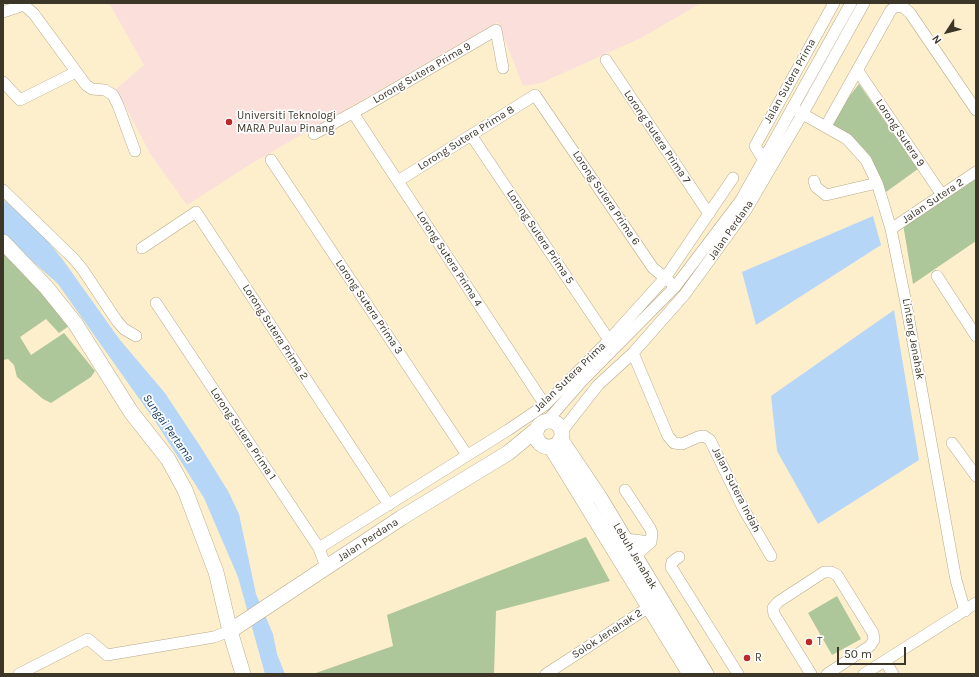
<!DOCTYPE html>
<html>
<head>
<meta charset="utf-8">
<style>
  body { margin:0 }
  #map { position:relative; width:979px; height:677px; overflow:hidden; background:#fdefcc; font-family:Karla,sans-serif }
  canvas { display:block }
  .frame { position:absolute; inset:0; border:4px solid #3c3629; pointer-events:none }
  .north { position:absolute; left:927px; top:12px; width:40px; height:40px; -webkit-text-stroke:3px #fdfdfd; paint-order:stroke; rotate:234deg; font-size:11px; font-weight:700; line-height:16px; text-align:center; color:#3c3629 }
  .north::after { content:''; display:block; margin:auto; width:14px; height:18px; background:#3c3629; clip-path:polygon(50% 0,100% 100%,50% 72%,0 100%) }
  .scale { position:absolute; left:837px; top:647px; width:69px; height:18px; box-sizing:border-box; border:2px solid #3c3629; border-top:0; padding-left:5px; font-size:12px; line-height:14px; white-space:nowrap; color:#3c3629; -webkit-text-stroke:3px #fdfdfd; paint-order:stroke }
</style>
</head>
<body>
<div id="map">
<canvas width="979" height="677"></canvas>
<div class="frame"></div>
<div class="north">N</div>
<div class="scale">50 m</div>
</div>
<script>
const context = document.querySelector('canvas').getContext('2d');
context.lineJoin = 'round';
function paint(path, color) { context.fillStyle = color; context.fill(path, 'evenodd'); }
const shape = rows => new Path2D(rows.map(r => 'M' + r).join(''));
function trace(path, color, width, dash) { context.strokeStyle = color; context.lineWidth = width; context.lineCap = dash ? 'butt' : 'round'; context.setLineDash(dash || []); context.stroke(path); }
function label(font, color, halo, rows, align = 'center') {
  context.font = font + ' Karla,sans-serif'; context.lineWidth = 3.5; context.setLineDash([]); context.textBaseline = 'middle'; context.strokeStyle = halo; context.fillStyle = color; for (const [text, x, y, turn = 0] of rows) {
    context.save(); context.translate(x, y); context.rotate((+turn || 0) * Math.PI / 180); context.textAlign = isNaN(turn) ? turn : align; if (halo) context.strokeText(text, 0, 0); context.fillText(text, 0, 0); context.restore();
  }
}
const education = shape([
  [109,3,701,3,643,37,541,83,523,86,498,22,254,162,187,205,151,155,116,89,144,65]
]);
const green = shape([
  [859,84,918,169,886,192,866,160,826,126],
  [976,177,976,241,913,284,903,224],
  [3,250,49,301,69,326,59,333,46,319,20,337,31,355,64,333,95,371,91,377,51,403,43,399,17,377,14,365,8,359,3,360],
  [586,537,610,581,496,611,494,674,313,674,393,646,387,615],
  [837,596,861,639,832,655,808,613]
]);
const water = shape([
  [3,199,43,235,63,260,120,340,165,393,202,449,228,491,239,514,256,594,273,634,277,654,285,674,265,674,238,577,204,498,157,424,58,284,3,235],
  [873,216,881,245,756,325,742,272],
  [894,310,919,460,818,524,777,451,771,396]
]);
const street = shape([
  [24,5,34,14,86,85,92,89,105,90,113,95,118,105,135,151],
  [3,12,24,5,24,3],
  [606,60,709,214],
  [858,71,942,195],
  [3,82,20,100,76,72],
  [792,108,847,139,866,160,877,183,882,199,891,229,905,298,956,580,965,611],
  [353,113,545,405],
  [826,126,891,10,896,6,903,7,910,13,976,110],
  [314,134,367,105,496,30,503,68],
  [471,135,609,340],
  [763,159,755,146,834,3],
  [271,160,467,455],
  [398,181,535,95,653,268,670,282],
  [814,181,816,187,826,195,877,183],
  [3,190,74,259,83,270,117,321,124,329,136,336],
  [891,229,976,172],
  [142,248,196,212,389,505],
  [937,276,976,336],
  [156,303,319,548,326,567],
  [633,353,668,436,674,443,682,444,698,437,704,436,710,440,743,508,771,556],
  [548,420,582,381,675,287,741,200,851,3],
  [562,431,598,385,633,353,685,294,746,210,803,113,864,3],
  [952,443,976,476],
  [625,490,650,528,652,533,651,542,635,556],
  [625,539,651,542],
  [319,548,508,430,545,405,609,340,665,278,733,178],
  [679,557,672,562,671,567,738,674],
  [885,661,893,674],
  [19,674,88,639,107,655,214,637,230,631],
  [546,674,649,607],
  [811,674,774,614,773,608,778,602,824,572,831,572,837,575,873,633,874,640,870,646,827,674],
  [864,674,976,603]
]);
const secondary = shape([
  [3,242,46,287,75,323,131,412,168,459,185,490,216,572,230,631,243,674],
  '536 434a13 13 0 1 1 26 0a13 13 0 1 1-26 0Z',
  [561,440,600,498,706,674],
  [551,447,690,674],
  [230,631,401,518,508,453,536,430]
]);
const markers = [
  [229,122,4,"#b92a28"],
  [809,642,4,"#b92a28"],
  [747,658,4,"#b92a28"]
];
const streetNames = [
  ["Lorong Sutera Prima 9",422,73,-30],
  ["Jalan Sutera Prima",790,81,-61],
  ["Lorong Sutera 9",900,133,56],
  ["Lorong Sutera Prima 7",657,137,56],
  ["Lorong Sutera Prima 8",466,138,-32],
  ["Lorong Sutera Prima 6",606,198,56],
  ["Jalan Sutera 2",933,201,-34],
  ["Jalan Perdana",731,230,-55],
  ["Lorong Sutera Prima 5",540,237,56],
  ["Lorong Sutera Prima 4",449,259,57],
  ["Lorong Sutera Prima 3",369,307,56],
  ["Lorong Sutera Prima 2",275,332,57],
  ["Lintang Jenahak",913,339,80],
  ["Jalan Sutera Prima",570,377,-44],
  ["Lorong Sutera Prima 1",243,434,56],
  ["Jalan Sutera Indah",736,490,63],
  ["Jalan Perdana",368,540,-33],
  ["Lebuh Jenahak",635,556,59],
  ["Solok Jenahak 2",607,634,-33]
];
const poiNames = [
  ["Universiti Teknologi",237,116],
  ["MARA Pulau Pinang",237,129],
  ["T",817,642],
  ["R",755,658]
];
const waterNames = [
  ["Sungai Pertama",168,428,55]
];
paint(education, '#fadfdb');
paint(green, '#adc69a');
paint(water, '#b6d6f7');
trace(street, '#b6a988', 12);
trace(secondary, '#b6a988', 16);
trace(street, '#fff', 11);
trace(secondary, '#fff', 15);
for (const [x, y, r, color] of markers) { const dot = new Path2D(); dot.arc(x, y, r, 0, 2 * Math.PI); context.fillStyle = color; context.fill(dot); trace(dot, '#fdfdfd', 1.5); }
label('11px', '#3c3629', '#fdfdfd', streetNames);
label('11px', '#3c3629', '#fdfdfd', poiNames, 'left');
label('italic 12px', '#07355a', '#fdfdfd', waterNames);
</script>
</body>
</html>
